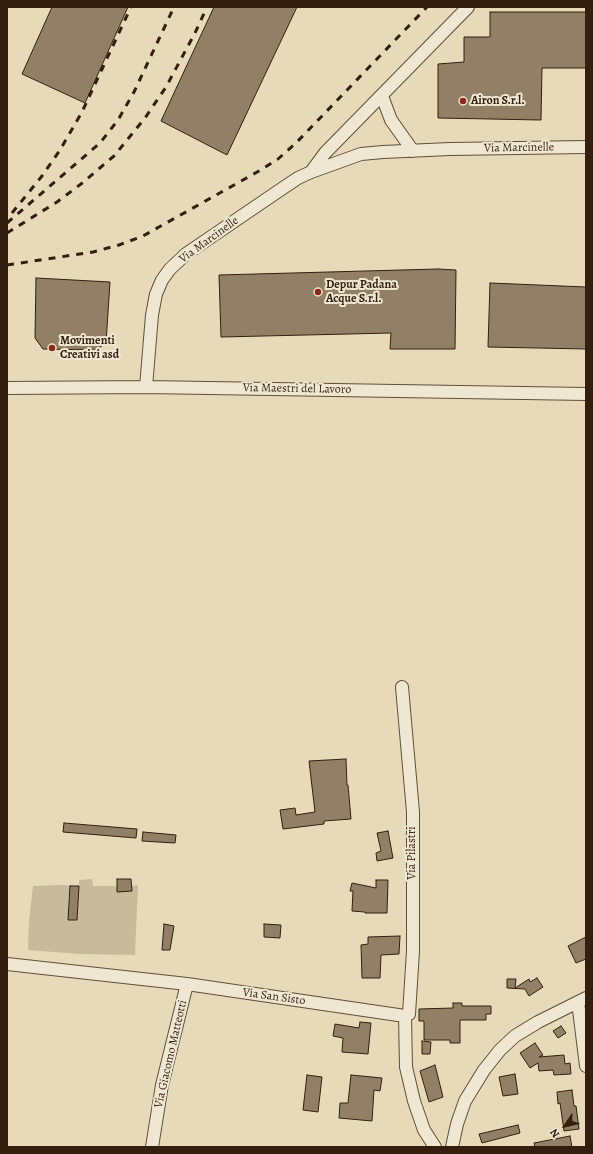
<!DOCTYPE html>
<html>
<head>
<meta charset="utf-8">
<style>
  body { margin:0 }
  #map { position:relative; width:593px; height:1154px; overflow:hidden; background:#e7dab8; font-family:Alegreya,serif }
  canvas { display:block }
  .frame { position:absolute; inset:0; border:8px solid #341f0e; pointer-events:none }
  .north { position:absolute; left:545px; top:1106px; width:40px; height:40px; -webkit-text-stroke:3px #efe7d1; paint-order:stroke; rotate:235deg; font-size:11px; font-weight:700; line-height:16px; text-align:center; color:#341f0e }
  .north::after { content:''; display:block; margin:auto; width:14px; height:18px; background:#341f0e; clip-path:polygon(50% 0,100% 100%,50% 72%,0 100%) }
</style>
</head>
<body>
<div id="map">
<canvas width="593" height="1154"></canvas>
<div class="frame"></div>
<div class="north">N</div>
</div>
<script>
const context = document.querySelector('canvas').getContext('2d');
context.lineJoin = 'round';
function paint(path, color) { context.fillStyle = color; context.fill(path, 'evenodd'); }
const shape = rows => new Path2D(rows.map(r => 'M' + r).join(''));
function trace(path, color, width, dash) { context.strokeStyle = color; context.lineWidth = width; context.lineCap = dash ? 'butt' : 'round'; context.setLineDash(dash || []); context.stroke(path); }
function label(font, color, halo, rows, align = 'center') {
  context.font = font + ' Alegreya,serif'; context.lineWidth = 4; context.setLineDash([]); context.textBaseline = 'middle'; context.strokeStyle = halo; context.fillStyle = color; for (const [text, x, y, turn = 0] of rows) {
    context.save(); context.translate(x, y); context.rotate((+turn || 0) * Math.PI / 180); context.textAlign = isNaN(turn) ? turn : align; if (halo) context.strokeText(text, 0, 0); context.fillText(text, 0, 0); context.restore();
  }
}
const green = shape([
  [92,879,93,886,117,886,117,879,131,879,132,886,138,885,135,955,80,954,28,950,29,921,33,886,61,885,79,886,79,880]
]);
const building = shape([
  [52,7,128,7,85,103,22,74,52,7],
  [214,7,297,7,227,155,161,121,214,7],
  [490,12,586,12,586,68,542,68,541,120,438,118,438,64,464,62,464,37,490,37,490,12],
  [438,269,456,270,455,349,390,349,391,333,221,337,219,275,438,269],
  [36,278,110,282,106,343,96,350,43,349,35,338,36,278],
  [490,283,586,287,586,349,488,347,490,283],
  [346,759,347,785,348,785,351,819,324,821,324,824,283,829,280,810,295,808,296,815,315,812,309,761,346,759],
  [64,823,137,829,136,838,63,832,64,823],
  [388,831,393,858,377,861,376,853,381,851,377,833,388,831],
  [143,832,176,835,175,843,142,841,143,832],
  [117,879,131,879,132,891,117,892,117,879],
  [376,880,388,880,387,913,365,913,365,912,352,911,353,891,350,891,352,883,376,888,376,880],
  [70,886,79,886,77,920,68,920,70,886],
  [164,924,174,926,170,950,162,950,164,924],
  [264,924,281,925,280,938,264,937,264,924],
  [400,936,399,954,381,955,380,978,362,978,361,945,368,944,368,937,400,936],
  [586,937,586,959,576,963,568,946,586,937],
  [537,978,543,987,529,996,525,989,507,988,507,979,516,979,515,988,529,979,530,982,537,978],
  [453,1003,462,1003,462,1006,491,1006,491,1014,486,1014,486,1020,460,1020,460,1043,450,1043,450,1040,424,1040,424,1021,419,1021,419,1009,453,1008,453,1003],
  [360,1022,371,1023,368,1054,342,1052,343,1038,333,1036,335,1024,359,1028,360,1022],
  [561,1026,566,1033,558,1038,553,1031,561,1026],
  [422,1041,431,1042,430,1054,422,1054,422,1041],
  [535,1043,543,1055,539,1057,564,1055,565,1064,570,1063,571,1074,554,1075,553,1070,539,1071,538,1063,530,1068,520,1053,535,1043],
  [435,1065,443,1097,429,1102,420,1071,435,1065],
  [515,1074,518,1094,503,1096,499,1077,515,1074],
  [307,1075,322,1077,318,1112,303,1110,307,1075],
  [351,1075,382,1078,380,1091,374,1090,372,1121,339,1118,340,1103,348,1103,351,1075],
  [572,1090,574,1106,576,1106,579,1129,564,1131,560,1103,558,1104,557,1092,572,1090],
  [518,1125,520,1133,482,1143,479,1134,518,1125],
  [570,1136,572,1147,535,1147,534,1143,570,1136]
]);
const minor = shape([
  [382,96,391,120,413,151],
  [311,172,361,154,383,152,450,149,586,147],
  [146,387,152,315,156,294,162,280,170,269,186,254,283,188,298,178,311,172,325,153,468,7],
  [7,388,146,387,586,394],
  [402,687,413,812,413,951,409,1014,405,1016],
  [7,964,187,984,405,1016],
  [578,1002,586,1066],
  [405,1016,406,1067,414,1101,424,1130,435,1147],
  [152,1147,162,1085,187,984],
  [452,1147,457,1124,465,1101,484,1070,500,1050,515,1036,538,1022,586,998]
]);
const rail = shape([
  [12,213,42,176,60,150,82,112,131,7],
  [7,223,100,143,118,120,134,92,174,7],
  [7,233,57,202,81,184,114,156,145,118,166,87,195,33,207,7],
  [7,265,93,252,119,245,143,236,259,171,278,159,296,143,427,7]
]);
const markers = [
  [463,101,4,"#8f2418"],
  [318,292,4,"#8f2418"],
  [52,348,4,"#8f2418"]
];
const poiNames = [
  ["Airon S.r.l.",471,101],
  ["Depur Padana",326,285],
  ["Acque S.r.l.",326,299],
  ["Movimenti",60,341],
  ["Creativi asd",60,355]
];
const streetNames = [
  ["Via Marcinelle",519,148,-1],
  ["Via Marcinelle",209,240,-36],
  ["Via Maestri del Lavoro",297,389,1],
  ["Via Pilastri",412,853,-90],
  ["Via San Sisto",274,997,8],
  ["Via Giacomo Matteotti",171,1054,-77]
];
paint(green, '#c9ba9b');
paint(building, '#918066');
trace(building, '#341f0e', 1);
trace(minor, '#614e38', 14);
trace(minor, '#efe7d1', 12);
trace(rail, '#341f0e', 3, [7, 7]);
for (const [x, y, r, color] of markers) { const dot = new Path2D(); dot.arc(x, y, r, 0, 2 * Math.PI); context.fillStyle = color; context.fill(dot); trace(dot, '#efe7d1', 1.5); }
label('bold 12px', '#341f0e', '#efe7d1', poiNames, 'left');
label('12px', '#341f0e', '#efe7d1', streetNames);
</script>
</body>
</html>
